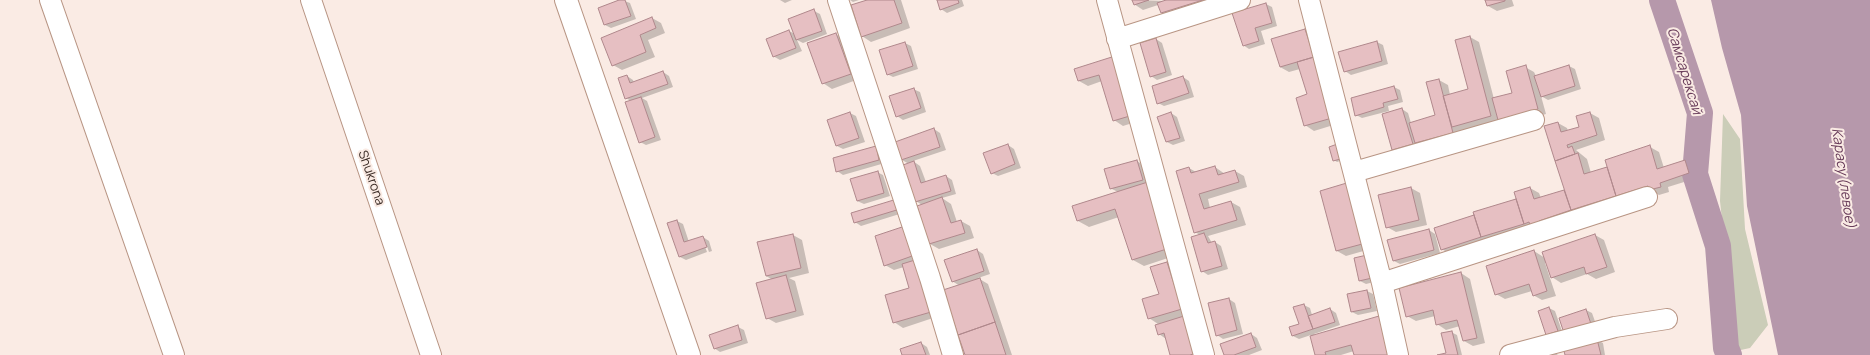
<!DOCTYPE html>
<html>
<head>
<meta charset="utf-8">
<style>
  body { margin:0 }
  canvas { display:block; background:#faebe4 }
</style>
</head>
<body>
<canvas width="1870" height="355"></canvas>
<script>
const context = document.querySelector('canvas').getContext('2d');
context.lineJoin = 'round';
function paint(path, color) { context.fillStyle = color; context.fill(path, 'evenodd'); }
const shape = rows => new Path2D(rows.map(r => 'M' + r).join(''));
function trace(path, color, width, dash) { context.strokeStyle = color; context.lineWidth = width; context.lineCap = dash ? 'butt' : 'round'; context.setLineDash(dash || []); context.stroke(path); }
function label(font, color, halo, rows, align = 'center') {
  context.font = font + ' Manrope,sans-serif'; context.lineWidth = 4; context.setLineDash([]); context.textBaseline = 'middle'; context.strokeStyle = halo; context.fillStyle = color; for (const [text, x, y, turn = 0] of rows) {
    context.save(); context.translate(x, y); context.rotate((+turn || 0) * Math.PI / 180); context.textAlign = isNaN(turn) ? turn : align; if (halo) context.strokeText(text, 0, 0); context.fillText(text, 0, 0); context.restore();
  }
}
const green = shape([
  [1723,114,1740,139,1745,229,1768,325,1750,348,1736,351,1720,201]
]);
const water = shape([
  [1711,0,1870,0,1870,355,1778,355,1747,206,1741,115,1722,48]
]);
const shadow = shape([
  [622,0,630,3,636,19,611,28,605,25,599,8],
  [780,0,792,0,785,3],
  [850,0,859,0,853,2],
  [870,0,901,0,910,28,871,42,862,36],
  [938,0,962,0,964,6,947,13,941,9],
  [1133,0,1166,1,1226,0,1171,18,1162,13,1158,5,1143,10,1134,4],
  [1486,0,1512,0,1514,6,1497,11,1488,6],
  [1266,4,1272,7,1277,26,1261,31,1265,44,1249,49,1243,45],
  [814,11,820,14,827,34,803,43,797,40,802,51,780,60,773,56,789,31,795,34],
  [652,18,661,23,665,33,648,40,655,57,622,70,613,65],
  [1305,30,1314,35,1340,123,1314,131,1305,125,1308,95,1300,69,1289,72,1280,67],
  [835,34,844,39,859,79,832,89,823,83],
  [1470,37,1479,42,1494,99,1513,93,1525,67,1534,72,1536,76,1569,66,1575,69,1581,89,1548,100,1541,96,1546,114,1508,124,1500,121,1399,153,1393,149,1402,109,1408,113,1411,123,1437,116,1439,80,1448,85,1450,95,1469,90],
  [1156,39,1162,43,1172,75,1157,80,1151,76],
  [1377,42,1383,45,1388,64,1351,75,1345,71],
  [905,43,911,46,918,69,893,77,887,74],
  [1115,57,1142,120,1123,126,1114,120,1102,81,1088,86,1079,81],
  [663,72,669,76,673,87,642,98,647,101,661,140,646,145,640,142,631,101,626,98,627,76,633,80,634,83],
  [1183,77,1189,81,1194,97,1164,106,1158,103],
  [1394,87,1400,90,1403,102,1388,106,1389,111,1362,118,1356,115],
  [913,89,920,92,926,112,903,120,897,116],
  [850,113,856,116,865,142,843,149,837,146,828,120],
  [1171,113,1177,117,1185,141,1173,145,1167,142],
  [1590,113,1599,118,1605,140,1576,150,1587,159,1591,173,1608,167,1650,147,1659,152,1664,168,1685,161,1693,166,1697,178,1668,187,1669,192,1659,195,1654,192,1448,253,1442,249,1475,216,1474,213,1517,199,1530,188,1539,193,1541,198,1566,190,1546,127,1558,123,1567,128,1568,131,1580,127],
  [934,129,940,133,946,150,913,161,920,166,926,182,946,176,952,180,956,194,942,198,951,204,957,222,961,221,970,226,974,238,939,249,930,244,918,206,922,205,916,201,909,164,902,160],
  [1008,145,1014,149,1021,168,998,176,992,173],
  [876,147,882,150,885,163,843,175,837,171],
  [1330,148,1346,159,1337,162,1334,160],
  [1137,161,1143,165,1183,253,1144,266,1133,260,1119,217,1089,227,1078,221,1118,192,1110,188],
  [1215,167,1225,174,1235,171,1244,176,1247,187,1208,199,1210,208,1231,202,1240,207,1246,225,1208,236,1212,243,1215,242,1221,246,1228,269,1208,275,1202,271,1200,235,1195,232,1189,168,1196,172],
  [877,172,883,175,890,196,864,204,857,201],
  [1350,184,1374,248,1346,256,1337,251],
  [1411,188,1420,193,1427,225,1396,232,1387,227],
  [897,200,906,212,861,226,855,222],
  [677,221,683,224,689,242,703,237,709,241,712,251,709,252,705,241,703,241,707,252,686,260,680,257],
  [905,227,939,316,903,328,894,322,910,288,904,267,894,270,885,265],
  [1429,230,1435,234,1440,253,1400,264,1394,261],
  [793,235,802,240,809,273,789,278,795,281,804,315,776,323,767,318,773,280,766,276],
  [1595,235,1604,240,1615,272,1596,279,1587,274,1561,283,1552,277,1547,262,1545,263,1556,296,1542,300,1533,295,1532,291,1505,299,1496,294,1534,251,1545,258],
  [977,250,983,254,990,274,978,278,988,284,1012,355,966,355,960,286,952,281],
  [1355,259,1378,281,1366,284,1360,281],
  [1167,263,1176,268,1190,314,1182,316,1193,323,1207,355,1172,355,1166,339,1159,334,1164,322,1158,324,1149,318,1160,295],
  [1461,273,1470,279,1485,343,1473,346,1464,341,1460,326,1446,330,1437,324,1435,316,1416,321,1407,316],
  [1367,291,1373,294,1377,311,1358,315,1352,312],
  [1229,299,1235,303,1243,334,1223,339,1217,335],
  [1304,305,1310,308,1312,315,1330,309,1336,313,1340,325,1314,334,1315,336,1397,355,1355,355,1354,351,1341,355,1316,355,1311,335,1299,339,1293,336,1300,324],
  [1549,308,1555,311,1563,334,1553,338,1547,334],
  [1586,310,1592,313,1597,327,1571,336],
  [738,327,744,330,748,343,720,352,714,348],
  [1451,332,1457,335,1462,355,1441,355,1447,353],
  [1251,334,1257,338,1262,350,1249,355,1225,355],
  [1597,340,1603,343,1605,355,1566,355],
  [921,343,927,347,930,355,903,355],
  [1554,352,1558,355,1543,355]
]);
const river = shape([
  [1662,0,1700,113,1695,174,1718,246,1726,348,1729,355]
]);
const building = shape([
  [619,0,625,0,631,16,604,25,598,8,619,0],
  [867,0,894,0,902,23,861,37,851,5,867,0],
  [937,0,958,0,959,3,940,10,937,0],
  [1132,0,1149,0,1134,5,1132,0],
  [1166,0,1203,0,1161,13,1157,3,1166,0],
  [1485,0,1505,0,1505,1,1487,6,1485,0],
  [1266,3,1272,23,1255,28,1259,41,1243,46,1232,13,1266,3],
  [814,9,822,31,796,40,788,19,814,9],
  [652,17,656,28,640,35,646,52,612,66,601,38,652,17],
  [1305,29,1314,57,1280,67,1271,39,1305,29],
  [789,30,796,48,773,57,766,39,789,30],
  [836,33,851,74,822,84,807,43,836,33],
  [1470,36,1491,116,1452,127,1443,96,1468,89,1455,40,1470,36],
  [1156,38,1166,72,1150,77,1140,43,1156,38],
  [1377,41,1382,61,1344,72,1338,52,1377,41],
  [905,42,913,66,887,75,879,50,905,42],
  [1115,56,1133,115,1113,121,1099,75,1078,81,1074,69,1115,56],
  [1314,57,1332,118,1304,126,1296,98,1307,94,1297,62,1314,57],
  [1526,65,1538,109,1498,120,1492,98,1512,93,1506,71,1526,65],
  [1569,65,1575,86,1541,97,1534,76,1569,65],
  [663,71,668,84,625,99,618,78,627,75,630,83,663,71],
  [1183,76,1189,93,1157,104,1152,86,1183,76],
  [1439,79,1453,133,1415,143,1409,123,1435,115,1426,82,1439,79],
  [1394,86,1398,99,1383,103,1384,107,1355,116,1351,98,1394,86],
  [914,88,921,108,896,117,889,96,914,88],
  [641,97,655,137,639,143,625,102,641,97],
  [1402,108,1413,144,1392,150,1382,114,1402,108],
  [850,112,859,138,836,146,827,120,850,112],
  [1171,112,1180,138,1166,142,1157,117,1171,112],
  [1590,112,1597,135,1567,145,1568,148,1572,146,1575,154,1555,161,1544,126,1558,122,1561,132,1579,127,1576,116,1590,112],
  [934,128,940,147,901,160,895,142,934,128],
  [1340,143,1344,158,1333,161,1329,147,1340,143],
  [1008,144,1015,164,991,174,983,153,1008,144],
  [1650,145,1657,169,1685,160,1689,173,1660,183,1661,187,1649,190,1648,186,1616,196,1605,160,1650,145],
  [876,146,879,160,836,172,833,158,876,146],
  [1578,153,1584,174,1607,167,1616,196,1571,210,1555,161,1578,153],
  [1137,160,1143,180,1110,189,1104,169,1137,160],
  [914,161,921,183,946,175,951,191,915,202,903,165,914,161],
  [1215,166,1218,175,1235,170,1239,182,1199,194,1204,209,1231,201,1237,220,1194,233,1176,171,1189,167,1191,173,1215,166],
  [878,171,884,193,857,201,850,179,878,171],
  [1151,181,1173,247,1132,260,1115,209,1077,221,1072,206,1151,181],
  [1350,182,1366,243,1336,251,1320,191,1350,182],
  [1411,187,1419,220,1386,228,1378,195,1411,187],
  [1530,187,1534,199,1564,190,1571,210,1539,221,1540,225,1531,227,1529,222,1524,224,1514,192,1530,187],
  [942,197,951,223,961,220,965,233,929,244,917,206,942,197],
  [897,199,900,209,854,223,851,213,897,199],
  [1516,199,1524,224,1481,237,1473,212,1516,199],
  [1474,215,1481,237,1441,250,1434,228,1474,215],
  [677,220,684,242,703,236,707,247,679,257,667,223,677,220],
  [905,226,915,255,884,266,875,236,905,226],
  [1429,229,1434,250,1393,261,1387,240,1429,229],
  [1204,233,1208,243,1215,241,1222,266,1201,272,1191,237,1204,233],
  [793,234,801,268,766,276,757,242,793,234],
  [1595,234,1607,267,1586,274,1584,267,1551,278,1542,252,1595,234],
  [977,249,984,271,952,282,944,260,977,249],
  [1534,250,1547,291,1533,296,1529,284,1495,295,1486,266,1534,250],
  [1367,255,1372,278,1359,281,1354,258,1367,255],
  [915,260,931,312,893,323,885,295,909,288,902,264,915,260],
  [1167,262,1182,309,1148,319,1142,299,1159,294,1150,267,1167,262],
  [1461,272,1477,338,1463,341,1457,320,1436,325,1433,310,1406,317,1399,288,1461,272],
  [786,275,796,311,766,319,756,283,786,275],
  [980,278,995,322,958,335,943,290,980,278],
  [1367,290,1371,308,1351,312,1347,294,1367,290],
  [1229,298,1237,330,1216,336,1208,303,1229,298],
  [1304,304,1313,329,1292,336,1289,327,1299,324,1293,307,1304,304],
  [1549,307,1558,331,1546,335,1538,311,1549,307],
  [1330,308,1335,322,1313,329,1308,316,1330,308],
  [1586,309,1591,324,1564,333,1559,318,1586,309],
  [1184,316,1199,352,1190,355,1170,355,1164,333,1158,335,1155,325,1184,316],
  [1379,316,1390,355,1354,355,1351,345,1325,352,1326,355,1315,355,1310,336,1379,316],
  [995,322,1006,355,965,355,958,335,995,322],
  [738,325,742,340,714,349,709,335,738,325],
  [1452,331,1458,355,1437,355,1446,353,1441,333,1452,331],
  [1251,333,1256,347,1234,355,1224,355,1220,344,1251,333],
  [1597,339,1601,355,1565,355,1563,347,1597,339],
  [921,342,926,355,902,355,900,349,921,342]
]);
const minor = shape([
  [50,0,174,355],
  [311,0,431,355],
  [838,0,930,278,953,355],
  [1107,0,1204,355],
  [1309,0,1382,283,1398,355],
  [1117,39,1240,0],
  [1354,172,1534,120],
  [1382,283,1647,197],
  [1510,355,1615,327,1667,319]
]);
const major = shape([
  [566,0,689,355]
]);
const streetNames = [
  ["Shukrona",371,178,71]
];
const waterNames = [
  ["Самсарексай",1684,71,73],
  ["Карасу (левое)",1843,178,82]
];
paint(green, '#cbcdb8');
paint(water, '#b698ab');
paint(shadow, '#0003');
trace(river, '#b698ab', 26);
paint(building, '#e6bfc2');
trace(building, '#b0888c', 1);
trace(minor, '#b89584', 22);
trace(major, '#b89584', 24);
trace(minor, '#fff', 20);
trace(major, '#fff', 22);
label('13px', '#3d2e28', '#faebe4', streetNames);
label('italic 14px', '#683c5a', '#faebe4', waterNames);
</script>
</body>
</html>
